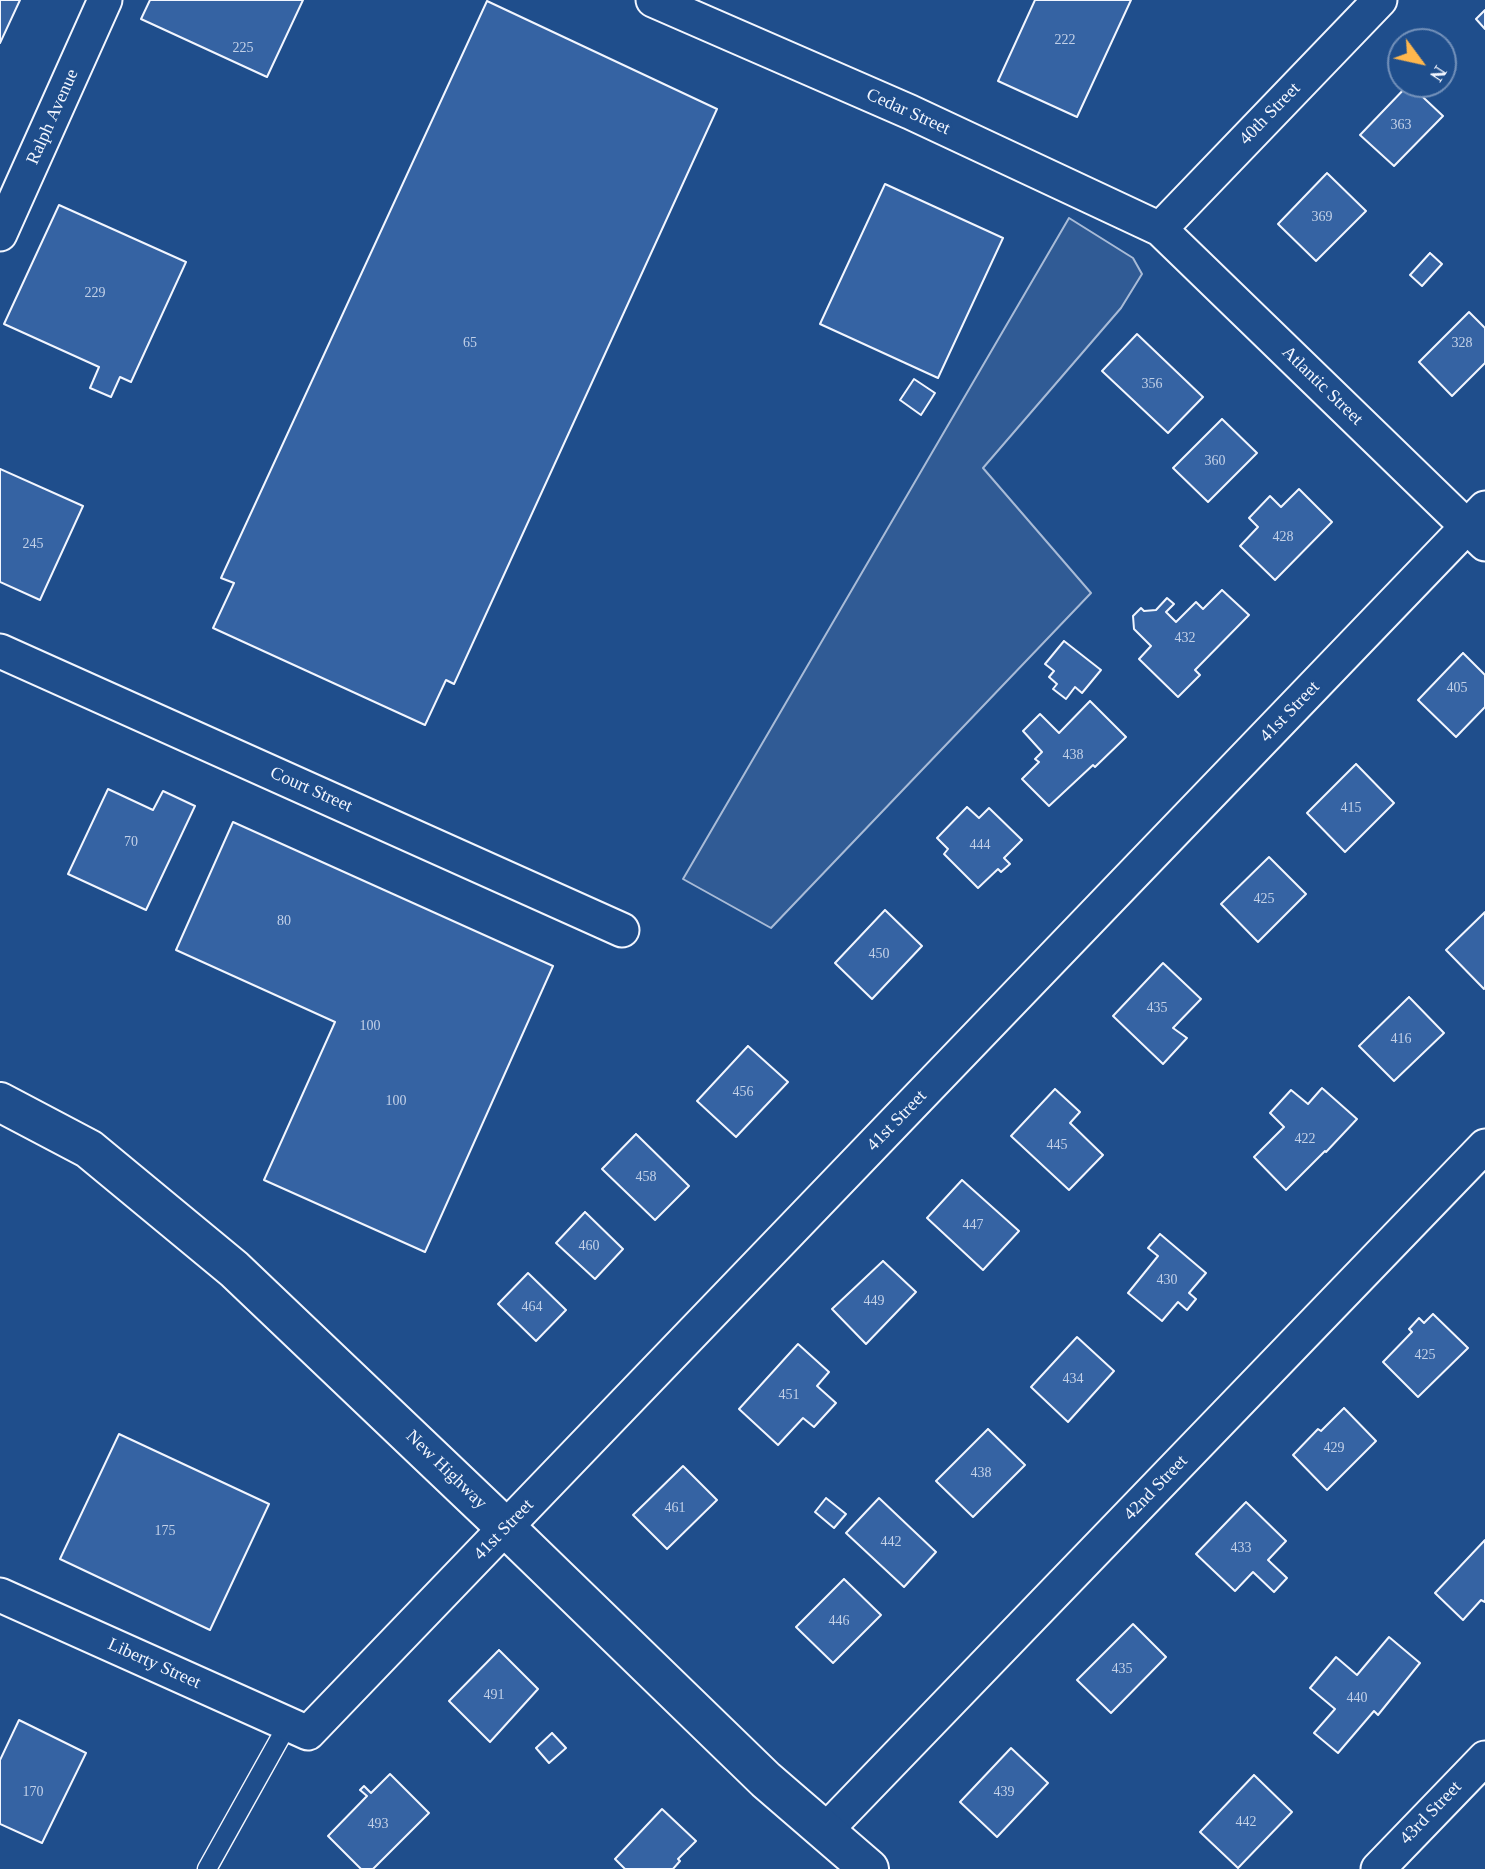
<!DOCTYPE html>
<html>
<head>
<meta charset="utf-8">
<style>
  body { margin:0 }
  #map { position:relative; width:1485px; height:1869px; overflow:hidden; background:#1f4e8c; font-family:Georgia,serif }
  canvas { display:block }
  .north { position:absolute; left:1387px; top:28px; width:70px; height:70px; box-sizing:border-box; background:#1f4e8c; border:2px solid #7391ba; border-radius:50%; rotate:123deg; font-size:19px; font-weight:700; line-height:28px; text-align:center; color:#f2f6ff }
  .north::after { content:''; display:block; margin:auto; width:24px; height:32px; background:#ffb74d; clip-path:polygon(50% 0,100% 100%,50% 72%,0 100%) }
</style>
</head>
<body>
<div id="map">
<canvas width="1485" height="1869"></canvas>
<div class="north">N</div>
</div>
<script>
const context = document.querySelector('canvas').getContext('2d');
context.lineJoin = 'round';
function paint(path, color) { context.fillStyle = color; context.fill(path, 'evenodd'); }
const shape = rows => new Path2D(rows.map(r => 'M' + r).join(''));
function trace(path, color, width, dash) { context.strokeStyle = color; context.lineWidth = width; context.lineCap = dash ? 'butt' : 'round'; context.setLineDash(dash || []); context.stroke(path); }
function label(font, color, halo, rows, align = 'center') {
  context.font = font + ' Georgia,serif'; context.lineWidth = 5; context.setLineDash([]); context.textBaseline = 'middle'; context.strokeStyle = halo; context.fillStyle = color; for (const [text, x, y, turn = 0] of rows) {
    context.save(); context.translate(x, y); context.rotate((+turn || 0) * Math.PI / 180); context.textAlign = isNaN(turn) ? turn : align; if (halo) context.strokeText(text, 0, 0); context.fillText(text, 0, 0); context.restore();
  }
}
const built = shape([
  [1069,218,1133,258,1142,274,1121,308,983,468,1091,593,771,928,683,879,1069,218]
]);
const building = shape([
  [0,0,20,0,0,43,0,0],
  [150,0,303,0,267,77,141,19,150,0],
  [1035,0,1131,0,1077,117,998,81,1035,0],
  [487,1,717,109,454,684,446,680,425,725,213,628,234,583,221,578,487,1],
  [1485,10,1485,29,1476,19,1485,10],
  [1409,84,1443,116,1394,166,1360,135,1409,84],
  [1327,173,1366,211,1316,261,1278,224,1327,173],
  [885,184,1003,238,938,378,820,324,885,184],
  [59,205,186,262,131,382,120,377,111,397,90,388,99,367,4,324,59,205],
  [1430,253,1442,264,1422,286,1410,275,1430,253],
  [1469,312,1485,328,1485,363,1452,396,1419,362,1469,312],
  [1137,334,1203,397,1168,433,1102,371,1137,334],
  [914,379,935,393,921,415,900,400,914,379],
  [1222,419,1257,453,1208,502,1173,468,1222,419],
  [0,469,83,506,40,600,0,582,0,469],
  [1299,489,1332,522,1275,580,1240,546,1258,527,1249,518,1270,496,1281,507,1299,489],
  [1222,590,1249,615,1195,670,1200,675,1178,697,1139,659,1151,646,1134,629,1133,616,1141,608,1144,611,1156,610,1167,598,1174,604,1166,612,1176,622,1196,602,1203,609,1222,590],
  [1064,641,1101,670,1082,693,1075,687,1066,699,1053,689,1057,684,1049,677,1054,671,1045,664,1064,641],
  [1463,653,1485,675,1485,707,1456,737,1418,700,1463,653],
  [1090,701,1126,737,1095,767,1093,765,1049,806,1022,779,1039,762,1035,759,1042,752,1023,731,1040,714,1059,733,1090,701],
  [1356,764,1394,803,1345,852,1307,813,1356,764],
  [108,789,153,810,163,791,195,806,146,910,68,874,108,789],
  [967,807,979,818,989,808,1022,840,1004,858,1010,864,1001,872,998,869,978,888,944,854,948,849,937,838,967,807],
  [233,822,553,966,425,1252,264,1180,335,1022,176,950,233,822],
  [1269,857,1306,894,1258,942,1221,904,1269,857],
  [885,910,922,946,872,999,835,963,885,910],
  [1485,912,1485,987,1484,989,1446,950,1485,912],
  [1163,963,1201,999,1173,1028,1187,1038,1163,1064,1113,1016,1163,963],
  [1409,997,1444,1033,1394,1081,1359,1046,1409,997],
  [748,1046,788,1082,736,1137,697,1101,748,1046],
  [1322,1088,1357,1119,1326,1152,1325,1151,1286,1190,1254,1157,1284,1127,1270,1113,1291,1090,1308,1104,1322,1088],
  [1055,1089,1080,1112,1070,1123,1103,1155,1069,1190,1011,1136,1055,1089],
  [636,1134,689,1186,655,1220,602,1169,636,1134],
  [962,1180,1019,1231,983,1270,927,1218,962,1180],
  [585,1212,623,1249,595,1279,556,1243,585,1212],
  [1160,1234,1206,1273,1189,1293,1196,1299,1187,1310,1178,1302,1162,1321,1128,1293,1158,1256,1148,1248,1160,1234],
  [883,1261,916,1292,866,1344,832,1309,883,1261],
  [528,1273,566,1310,536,1341,498,1304,528,1273],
  [1433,1314,1468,1348,1418,1397,1383,1362,1412,1332,1409,1329,1419,1318,1424,1323,1433,1314],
  [1077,1337,1114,1371,1068,1422,1031,1387,1077,1337],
  [798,1344,829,1372,817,1386,836,1403,814,1427,803,1418,778,1445,739,1409,798,1344],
  [1344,1408,1376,1441,1327,1490,1293,1455,1318,1429,1321,1431,1344,1408],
  [988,1429,1025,1465,973,1517,936,1481,988,1429],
  [119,1434,269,1504,210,1630,60,1559,119,1434],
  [683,1466,717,1500,667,1549,633,1515,683,1466],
  [826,1498,846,1514,834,1528,815,1512,826,1498],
  [879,1498,936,1552,904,1587,846,1533,879,1498],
  [1246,1502,1286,1541,1268,1560,1287,1578,1274,1592,1253,1572,1235,1591,1196,1554,1246,1502],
  [1485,1540,1485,1602,1481,1600,1463,1620,1435,1593,1485,1540],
  [844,1579,881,1615,833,1663,796,1627,844,1579],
  [1133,1624,1166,1657,1111,1713,1077,1680,1133,1624],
  [1389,1637,1420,1663,1378,1715,1374,1711,1338,1753,1314,1733,1335,1709,1310,1688,1336,1657,1357,1675,1389,1637],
  [499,1650,538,1689,490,1742,449,1701,499,1650],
  [19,1720,86,1753,42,1843,0,1824,0,1760,19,1720],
  [552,1733,566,1748,549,1763,536,1748,552,1733],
  [1011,1748,1048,1783,997,1837,960,1802,1011,1748],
  [390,1774,429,1813,373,1869,361,1869,328,1836,367,1796,360,1790,364,1786,371,1793,390,1774],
  [1254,1775,1292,1812,1238,1868,1200,1832,1254,1775],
  [662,1809,696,1841,678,1859,680,1861,673,1869,625,1869,615,1859,662,1809]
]);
const lane = shape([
  [207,1869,288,1724]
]);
const street = shape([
  [653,0,910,112,1160,229,1485,544],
  [1160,229,1380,0],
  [0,234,105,0],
  [0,651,622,930],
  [0,1595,308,1733,1485,508],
  [826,1830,1485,1146],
  [1378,1869,1485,1758]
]);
const secondary = shape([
  [0,1102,89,1149,234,1269,506,1528,766,1780,869,1869]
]);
const numberNames = [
  ["222",1065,40],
  ["225",243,48],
  ["363",1401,125],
  ["369",1322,217],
  ["229",95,293],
  ["65",470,343],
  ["328",1462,343],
  ["356",1152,384],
  ["360",1215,461],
  ["428",1283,537],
  ["245",33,544],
  ["432",1185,638],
  ["405",1457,688],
  ["438",1073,755],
  ["415",1351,808],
  ["70",131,842],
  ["444",980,845],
  ["425",1264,899],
  ["80",284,921],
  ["450",879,954],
  ["435",1157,1008],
  ["100",370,1026],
  ["416",1401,1039],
  ["456",743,1092],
  ["100",396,1101],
  ["422",1305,1139],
  ["445",1057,1145],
  ["458",646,1177],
  ["447",973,1225],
  ["460",589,1246],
  ["430",1167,1280],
  ["449",874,1301],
  ["464",532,1307],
  ["425",1425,1355],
  ["434",1073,1379],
  ["451",789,1395],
  ["429",1334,1448],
  ["438",981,1473],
  ["461",675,1508],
  ["175",165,1531],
  ["442",891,1542],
  ["433",1241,1548],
  ["446",839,1621],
  ["435",1122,1669],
  ["491",494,1695],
  ["440",1357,1698],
  ["170",33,1792],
  ["439",1004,1792],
  ["442",1246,1822],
  ["493",378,1824]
];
const streetNames = [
  ["Cedar Street",908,112,24],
  ["40th Street",1270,114,-46],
  ["Ralph Avenue",53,117,-66],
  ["Atlantic Street",1322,386,44],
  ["41st Street",1290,712,-46],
  ["Court Street",311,790,24],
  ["41st Street",897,1121,-46],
  ["New Highway",446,1470,44],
  ["42nd Street",1156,1488,-46],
  ["41st Street",504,1530,-46],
  ["Liberty Street",154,1664,24],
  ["43rd Street",1431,1813,-46]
];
paint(built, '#305b95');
trace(built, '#a8bbd7', 2);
paint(building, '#3563a3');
trace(building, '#f2f6ff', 2);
trace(lane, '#f2f6ff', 21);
trace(street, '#f2f6ff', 37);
trace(secondary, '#f2f6ff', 42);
trace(lane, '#1f4e8c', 18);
trace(street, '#1f4e8c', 33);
trace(secondary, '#1f4e8c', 38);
label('14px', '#c3d1e8', null, numberNames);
label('18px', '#f2f6ff', '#1f4e8c', streetNames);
</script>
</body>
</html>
